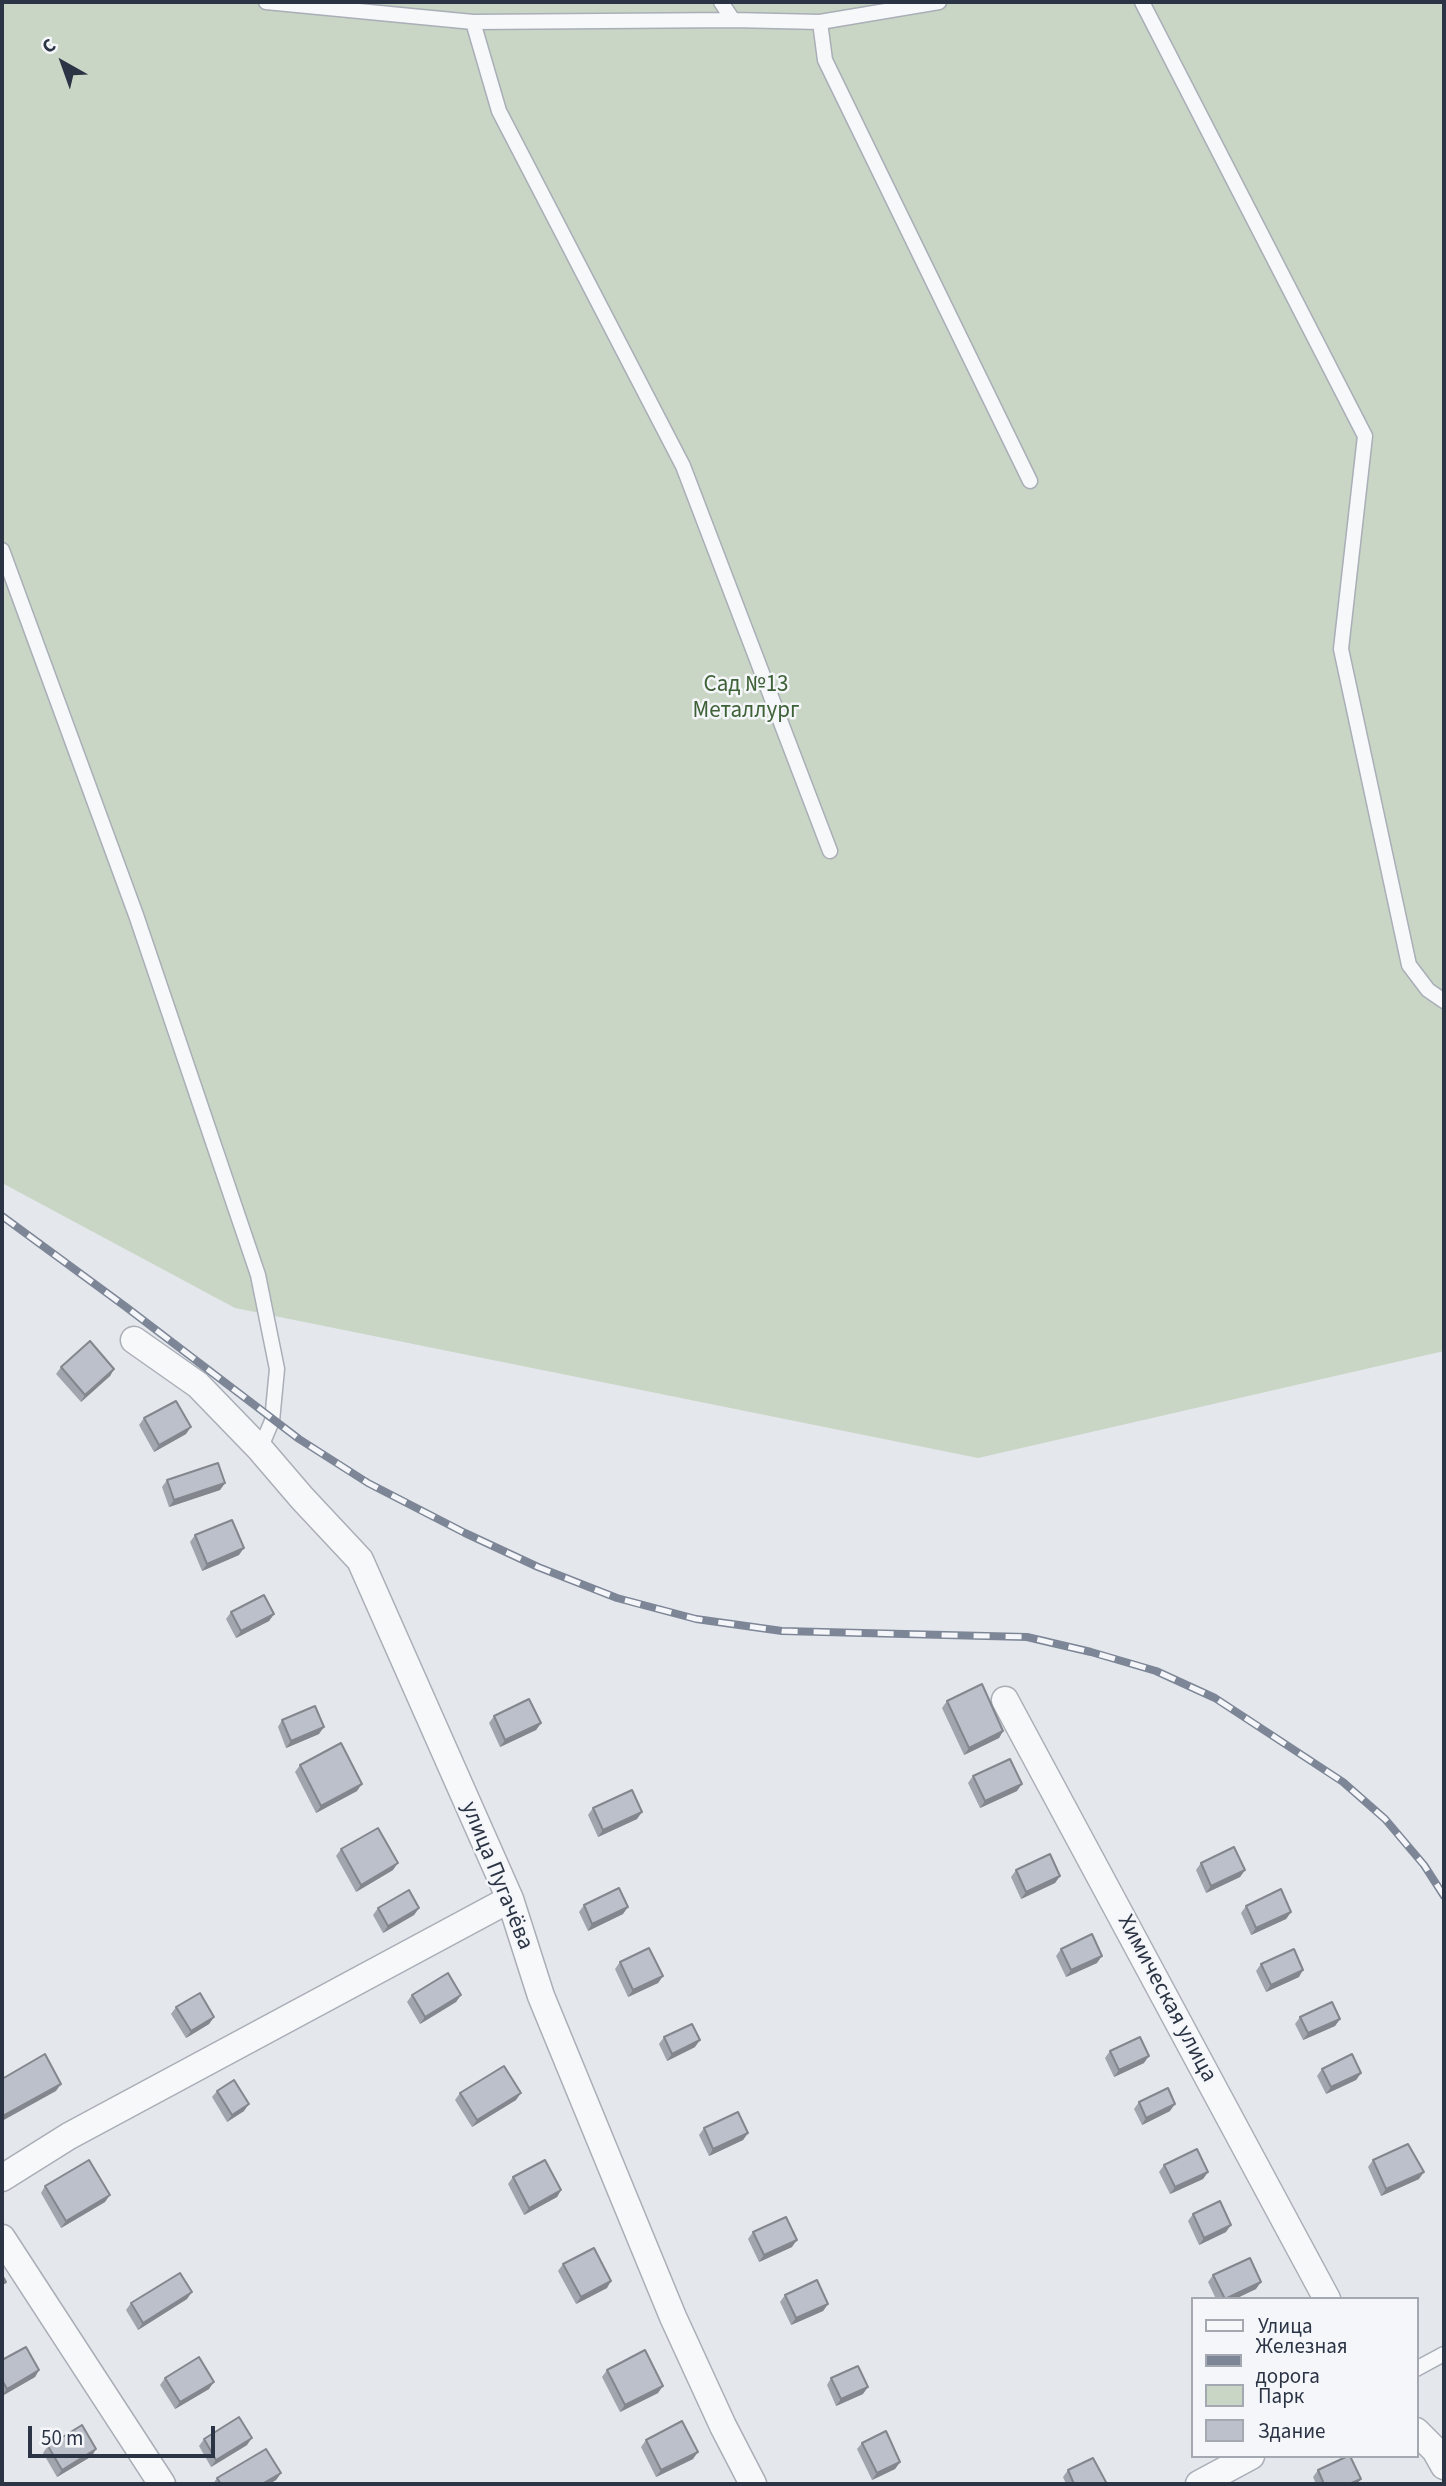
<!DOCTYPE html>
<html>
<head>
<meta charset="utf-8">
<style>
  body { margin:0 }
  #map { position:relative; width:1446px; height:2486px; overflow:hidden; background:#e4e7ec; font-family:"Source Sans 3",sans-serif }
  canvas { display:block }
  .frame { position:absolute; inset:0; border:4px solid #2b3445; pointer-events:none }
  .legend { position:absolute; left:1191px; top:2297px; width:228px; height:161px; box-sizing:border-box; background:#f4f6f9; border:2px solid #a4a8b1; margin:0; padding:9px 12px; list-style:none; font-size:21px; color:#2b3445 }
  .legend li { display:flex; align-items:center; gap:14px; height:35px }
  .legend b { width:35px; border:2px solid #a4a8b1 }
  .north { position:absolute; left:28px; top:28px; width:70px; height:70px; -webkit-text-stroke:5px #f4f6f9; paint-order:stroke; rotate:320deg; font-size:19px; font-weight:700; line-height:28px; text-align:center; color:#2b3445 }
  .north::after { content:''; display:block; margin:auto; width:24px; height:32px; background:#2b3445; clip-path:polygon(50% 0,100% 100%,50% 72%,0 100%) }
  .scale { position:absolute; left:28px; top:2426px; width:187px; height:32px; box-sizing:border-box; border:4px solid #2b3445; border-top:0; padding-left:9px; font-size:21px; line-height:24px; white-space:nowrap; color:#2b3445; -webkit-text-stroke:5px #f4f6f9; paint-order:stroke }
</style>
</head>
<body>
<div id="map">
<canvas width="1446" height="2486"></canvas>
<div class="frame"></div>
<ul class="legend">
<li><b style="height:9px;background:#f7f8fa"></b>Улица</li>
<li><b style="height:9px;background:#7d8696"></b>Железная дорога</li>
<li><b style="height:19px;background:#c9d6c5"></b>Парк</li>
<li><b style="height:19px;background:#bbc0ca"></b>Здание</li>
</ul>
<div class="north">С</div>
<div class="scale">50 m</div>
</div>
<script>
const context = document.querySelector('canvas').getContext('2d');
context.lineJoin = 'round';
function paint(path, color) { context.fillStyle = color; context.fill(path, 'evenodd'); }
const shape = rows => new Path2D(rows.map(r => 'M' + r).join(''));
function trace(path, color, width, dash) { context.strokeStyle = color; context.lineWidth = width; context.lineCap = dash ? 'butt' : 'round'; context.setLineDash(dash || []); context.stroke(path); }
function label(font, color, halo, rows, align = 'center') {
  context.font = font + ' "Source Sans 3",sans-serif'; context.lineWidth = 5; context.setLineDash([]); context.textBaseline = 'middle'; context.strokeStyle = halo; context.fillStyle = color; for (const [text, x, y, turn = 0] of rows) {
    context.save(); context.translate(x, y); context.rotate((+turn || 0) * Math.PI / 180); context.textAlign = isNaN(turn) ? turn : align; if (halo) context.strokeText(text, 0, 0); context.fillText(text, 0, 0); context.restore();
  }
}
const green = shape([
  [2,2,1444,2,1444,1351,978,1458,235,1308,2,1183]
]);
const lane = shape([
  [266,2,473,22,733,20,820,22,939,2],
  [721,2,733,20],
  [1142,2,1365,436,1341,649,1409,965,1428,990,1444,1001],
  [473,22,499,111,683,466,830,851],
  [820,22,825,60,1030,481],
  [2,550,136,915,258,1275,277,1369,272,1421,260,1449],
  [1416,2369,1444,2354]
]);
const street = shape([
  [134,1340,198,1385,260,1449,302,1498,360,1560,510,1899,541,1996,673,2317,723,2426,753,2484],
  [1005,1700,1327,2299],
  [2,2178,69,2136,510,1899],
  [2,2238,162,2484],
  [1416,2431,1435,2450,1444,2466],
  [1199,2484,1251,2456]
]);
const rail = shape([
  [2,1216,126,1307,299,1439,368,1483,465,1533,538,1567,617,1598,696,1619,782,1631,1027,1637,1091,1652,1156,1671,1215,1698,1343,1782,1385,1819,1424,1865,1444,1896]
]);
const wall = shape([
  [61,1367,114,1369,110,1376,81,1402,56,1374],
  [144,1418,186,1434,154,1452,139,1425],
  [167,1480,225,1483,220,1490,169,1507,162,1487],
  [195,1535,239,1555,202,1571,190,1542],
  [231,1612,274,1614,269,1621,236,1638,226,1619],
  [947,1701,1003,1731,999,1738,964,1755,942,1708],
  [494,1716,541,1723,536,1730,500,1747,489,1723],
  [282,1720,319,1734,286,1748,278,1727],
  [300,1765,357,1791,316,1813,295,1772],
  [973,1776,1017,1791,980,1808,968,1783],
  [593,1808,637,1819,598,1837,588,1815],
  [341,1849,393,1870,356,1892,336,1856],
  [1201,1863,1245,1870,1240,1877,1206,1893,1196,1870],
  [1016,1870,1060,1876,1055,1883,1021,1899,1011,1877],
  [584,1905,623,1914,588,1931,579,1912],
  [1246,1906,1291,1912,1286,1919,1251,1935,1241,1913],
  [378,1908,419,1908,414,1915,383,1933,373,1915],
  [1061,1949,1097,1963,1066,1977,1056,1956],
  [620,1962,663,1976,658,1983,628,1997,615,1969],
  [1261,1964,1299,1977,1266,1992,1256,1971],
  [412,1995,461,1995,456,2002,420,2024,407,2002],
  [176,2007,214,2017,209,2024,186,2038,171,2014],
  [1300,2017,1340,2019,1335,2026,1303,2040,1295,2024],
  [664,2037,695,2047,667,2061,659,2044],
  [1110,2051,1144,2063,1114,2077,1105,2058],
  [1322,2069,1361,2073,1356,2080,1326,2094,1317,2076],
  [217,2091,244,2111,227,2122,212,2097],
  [460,2093,516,2100,472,2127,455,2100],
  [1139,2102,1170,2111,1142,2125,1134,2109],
  [704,2128,748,2133,743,2140,709,2156,699,2135],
  [1373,2160,1419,2179,1381,2196,1368,2167],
  [1164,2165,1208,2172,1203,2179,1170,2194,1159,2172],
  [513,2177,561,2190,557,2197,524,2215,508,2184],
  [45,2186,105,2202,61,2228,41,2193],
  [1193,2214,1226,2232,1199,2245,1188,2221],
  [753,2232,792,2247,759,2262,748,2239],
  [563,2264,607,2288,576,2304,558,2271],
  [1213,2275,1256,2289,1235,2299,1216,2299,1208,2282],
  [785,2295,828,2304,823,2311,791,2325,780,2302],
  [187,2299,138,2330,126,2310,131,2303],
  [2,2360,39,2370,35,2377,2,2396],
  [607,2370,658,2393,620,2412,602,2377],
  [165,2378,209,2389,175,2409,160,2385],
  [831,2378,863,2394,836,2406,827,2385],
  [204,2439,247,2445,211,2467,199,2446],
  [646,2440,693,2459,656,2477,641,2447],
  [862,2443,900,2462,895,2469,872,2480,857,2449],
  [48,2446,92,2456,57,2477,43,2453],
  [1068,2470,1107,2484,1066,2484,1063,2477],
  [1318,2470,1357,2484,1316,2484,1313,2477],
  [281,2473,276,2480,269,2484,213,2484,217,2478]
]);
const shadedWall = shape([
  [114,1369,110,1376,81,1402,85,1395],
  [191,1427,186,1434,154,1452,159,1445],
  [225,1483,220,1490,169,1507,174,1500],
  [244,1548,239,1555,202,1571,207,1564],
  [274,1614,269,1621,236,1638,241,1631],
  [541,1723,536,1730,500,1747,505,1740],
  [324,1727,319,1734,286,1748,291,1741],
  [1003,1731,999,1738,964,1755,969,1748],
  [362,1784,357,1791,316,1813,321,1806],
  [1022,1784,1017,1791,980,1808,985,1801],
  [642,1812,637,1819,598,1837,603,1830],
  [398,1863,393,1870,356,1892,361,1885],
  [1245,1870,1240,1877,1206,1893,1211,1886],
  [1060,1876,1055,1883,1021,1899,1026,1892],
  [628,1907,623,1914,588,1931,592,1924],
  [419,1908,414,1915,383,1933,388,1926],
  [1291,1912,1286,1919,1251,1935,1256,1928],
  [1102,1956,1097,1963,1066,1977,1071,1970],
  [1303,1970,1299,1977,1266,1992,1271,1985],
  [663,1976,658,1983,628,1997,633,1990],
  [461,1995,456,2002,420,2024,425,2017],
  [214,2017,209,2024,186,2038,191,2031],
  [1340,2019,1335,2026,1303,2040,1308,2033],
  [700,2040,695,2047,667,2061,672,2054],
  [1149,2056,1144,2063,1114,2077,1119,2070],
  [1361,2073,1356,2080,1326,2094,1331,2087],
  [61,2084,56,2091,2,2121,3,2116],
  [521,2093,516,2100,472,2127,477,2120],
  [249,2104,244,2111,227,2122,232,2115],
  [1175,2104,1170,2111,1142,2125,1146,2118],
  [748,2133,743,2140,709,2156,713,2149],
  [1208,2172,1203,2179,1170,2194,1175,2187],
  [1424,2172,1419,2179,1381,2196,1386,2189],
  [561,2190,557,2197,524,2215,529,2208],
  [110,2195,105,2202,61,2228,66,2221],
  [1231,2225,1226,2232,1199,2245,1204,2238],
  [797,2240,792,2247,759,2262,764,2255],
  [611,2281,607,2288,576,2304,581,2297],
  [1261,2282,1256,2289,1235,2299,1225,2299],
  [192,2292,187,2299,138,2330,143,2323],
  [828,2304,823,2311,791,2325,796,2318],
  [39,2370,35,2377,2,2396,7,2389],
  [214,2382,209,2389,175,2409,180,2402],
  [663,2386,658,2393,620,2412,625,2405],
  [868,2387,863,2394,836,2406,841,2399],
  [252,2438,247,2445,211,2467,216,2460],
  [96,2449,92,2456,57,2477,62,2470],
  [698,2452,693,2459,656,2477,661,2470],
  [900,2462,895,2469,872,2480,877,2473],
  [281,2473,276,2480,269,2484,262,2484],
  [1361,2479,1357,2484,1349,2484]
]);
const building = shape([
  [90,1341,114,1369,85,1395,61,1367,90,1341],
  [176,1401,191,1427,159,1445,144,1418,176,1401],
  [218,1463,225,1483,174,1500,167,1480,218,1463],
  [232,1520,244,1548,207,1564,195,1535,232,1520],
  [264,1595,274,1614,241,1631,231,1612,264,1595],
  [982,1684,1003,1731,969,1748,947,1701,982,1684],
  [529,1699,541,1723,505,1740,494,1716,529,1699],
  [315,1706,324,1727,291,1741,282,1720,315,1706],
  [341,1743,362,1784,321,1806,300,1765,341,1743],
  [1010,1759,1022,1784,985,1801,973,1776,1010,1759],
  [632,1790,642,1812,603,1830,593,1808,632,1790],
  [378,1828,398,1863,361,1885,341,1849,378,1828],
  [1234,1847,1245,1870,1211,1886,1201,1863,1234,1847],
  [1050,1854,1060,1876,1026,1892,1016,1870,1050,1854],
  [619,1888,628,1907,592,1924,584,1905,619,1888],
  [1281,1889,1291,1912,1256,1928,1246,1906,1281,1889],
  [409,1890,419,1908,388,1926,378,1908,409,1890],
  [1092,1934,1102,1956,1071,1970,1061,1949,1092,1934],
  [649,1948,663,1976,633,1990,620,1962,649,1948],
  [1294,1949,1303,1970,1271,1985,1261,1964,1294,1949],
  [448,1973,461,1995,425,2017,412,1995,448,1973],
  [200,1993,214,2017,191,2031,176,2007,200,1993],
  [1332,2002,1340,2019,1308,2033,1300,2017,1332,2002],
  [692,2024,700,2040,672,2054,664,2037,692,2024],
  [1140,2037,1149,2056,1119,2070,1110,2051,1140,2037],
  [45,2054,61,2084,3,2116,2,2113,2,2079,45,2054],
  [1352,2054,1361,2073,1331,2087,1322,2069,1352,2054],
  [504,2066,521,2093,477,2120,460,2093,504,2066],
  [234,2080,249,2104,232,2115,217,2091,234,2080],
  [1168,2088,1175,2104,1146,2118,1139,2102,1168,2088],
  [738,2112,748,2133,713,2149,704,2128,738,2112],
  [1408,2144,1424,2172,1386,2189,1373,2160,1408,2144],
  [1197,2149,1208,2172,1175,2187,1164,2165,1197,2149],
  [89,2160,110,2195,66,2221,45,2186,89,2160],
  [545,2160,561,2190,529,2208,513,2177,545,2160],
  [1220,2201,1231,2225,1204,2238,1193,2214,1220,2201],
  [786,2217,797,2240,764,2255,753,2232,786,2217],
  [594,2248,611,2281,581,2297,563,2264,594,2248],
  [1250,2258,1261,2282,1225,2299,1213,2275,1250,2258],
  [180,2273,192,2292,143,2323,131,2303,180,2273],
  [2,2275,6,2282,2,2284,2,2275],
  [817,2280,828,2304,796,2318,785,2295,817,2280],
  [26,2347,39,2370,7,2389,2,2380,2,2360,26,2347],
  [645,2350,663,2386,625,2405,607,2370,645,2350],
  [199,2357,214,2382,180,2402,165,2378,199,2357],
  [858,2366,868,2387,841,2399,831,2378,858,2366],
  [239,2417,252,2438,216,2460,204,2439,239,2417],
  [682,2421,698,2452,661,2470,646,2440,682,2421],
  [82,2425,96,2449,62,2470,48,2446,82,2425],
  [886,2431,900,2462,877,2473,862,2443,886,2431],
  [266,2449,281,2473,262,2484,221,2484,217,2478,266,2449],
  [1348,2456,1350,2456,1361,2479,1349,2484,1324,2484,1318,2470,1348,2456],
  [1093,2458,1107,2484,1074,2484,1068,2470,1093,2458]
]);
const parkNames = [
  ["Сад №13",746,686],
  ["Металлург",746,712]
];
const streetNames = [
  ["улица Пугачёва",496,1876,68],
  ["Химическая улица",1166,1999,62]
];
paint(green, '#c9d6c5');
trace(lane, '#a9aeb7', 17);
trace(street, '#a9aeb7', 29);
trace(lane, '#f7f8fa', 14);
trace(street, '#f7f8fa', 26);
trace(rail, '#7d8696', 8);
trace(rail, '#f4f6f9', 5, [16]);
paint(wall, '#a1a5ae');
paint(shadedWall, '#83868d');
paint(building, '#bbc0ca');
trace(building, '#83868d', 2);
label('23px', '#3f6138', '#f4f6f9', parkNames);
label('23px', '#2b3445', '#f4f6f9', streetNames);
</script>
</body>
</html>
